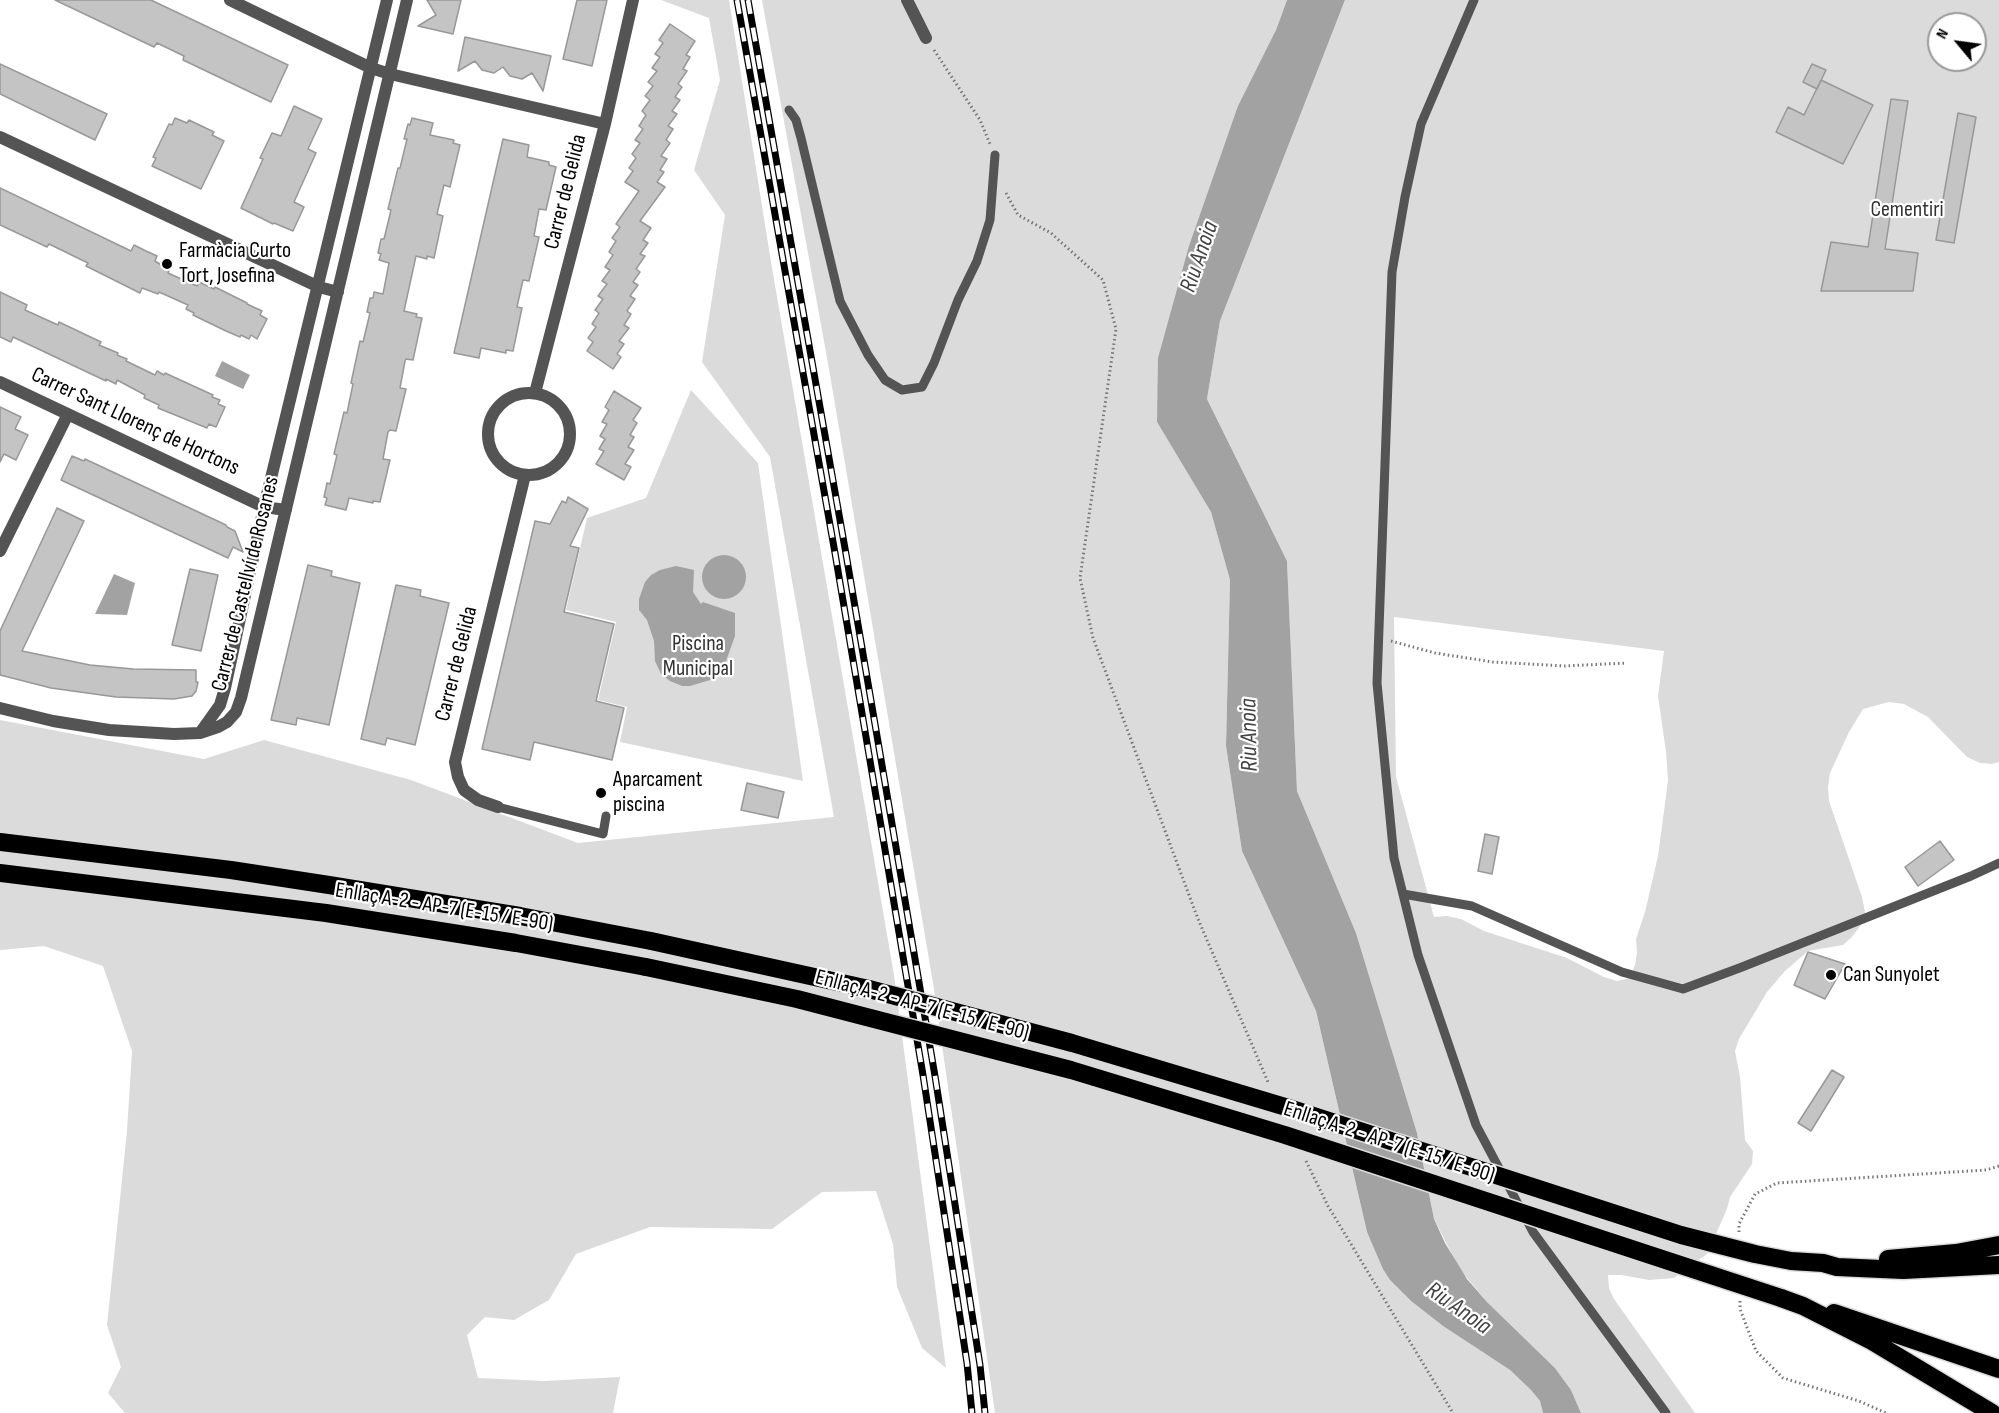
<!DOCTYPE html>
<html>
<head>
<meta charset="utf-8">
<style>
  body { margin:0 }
  #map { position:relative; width:1999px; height:1413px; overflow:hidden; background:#fff; font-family:"Sofia Sans Condensed",sans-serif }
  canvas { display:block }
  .north { position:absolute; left:1927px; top:12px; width:60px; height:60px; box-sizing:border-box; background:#fff; border:2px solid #999; border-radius:50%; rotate:299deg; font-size:16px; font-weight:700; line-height:24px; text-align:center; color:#000 }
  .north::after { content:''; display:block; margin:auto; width:21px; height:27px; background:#000; clip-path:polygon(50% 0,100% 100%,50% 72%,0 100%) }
</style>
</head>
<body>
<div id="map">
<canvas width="1999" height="1413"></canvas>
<div class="north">N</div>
</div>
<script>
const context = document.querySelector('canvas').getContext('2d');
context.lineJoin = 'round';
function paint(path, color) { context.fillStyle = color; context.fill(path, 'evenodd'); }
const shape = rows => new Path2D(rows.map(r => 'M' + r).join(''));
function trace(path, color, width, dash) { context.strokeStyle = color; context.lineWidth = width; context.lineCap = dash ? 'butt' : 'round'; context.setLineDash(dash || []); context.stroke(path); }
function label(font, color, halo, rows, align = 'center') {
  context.font = font + ' "Sofia Sans Condensed",sans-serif'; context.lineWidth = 4.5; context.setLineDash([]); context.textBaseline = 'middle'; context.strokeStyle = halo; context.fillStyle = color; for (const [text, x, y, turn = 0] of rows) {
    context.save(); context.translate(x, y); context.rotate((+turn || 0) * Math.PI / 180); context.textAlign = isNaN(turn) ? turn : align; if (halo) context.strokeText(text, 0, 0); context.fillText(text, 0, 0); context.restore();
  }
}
const green = shape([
  [661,0,729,0,771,262,894,975,946,1368,922,1348,897,1287,893,1244,876,1191,822,1192,772,1229,650,1227,576,1254,549,1300,514,1320,485,1317,467,1335,478,1378,544,1381,620,1377,613,1413,125,1413,108,1393,121,1367,107,1325,127,1131,132,1051,103,966,44,946,0,950,0,720,204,759,264,740,411,780,578,843,834,817,770,457,702,362,725,215,694,170,720,80,709,18],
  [762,0,1287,0,1276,30,1157,422,1211,512,1230,580,1226,746,1242,851,1316,1011,1367,1232,1390,1280,1411,1301,1443,1326,1510,1370,1531,1390,1540,1401,1543,1413,995,1413,933,983,829,369],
  [1345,0,1999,0,1999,762,1992,764,1980,763,1967,757,1928,717,1904,704,1889,702,1863,709,1849,732,1830,773,1828,787,1829,801,1862,897,1865,912,1861,925,1852,937,1843,945,1808,951,1785,971,1767,992,1739,1039,1735,1051,1740,1077,1745,1140,1753,1151,1752,1164,1730,1197,1727,1209,1707,1254,1674,1278,1649,1280,1621,1275,1608,1275,1609,1288,1614,1299,1695,1413,1581,1413,1571,1390,1555,1368,1487,1302,1459,1268,1434,1219,1417,1133,1356,933,1297,791,1287,561,1207,399,1220,321],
  [1939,24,1975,24,1975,60,1939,60],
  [1394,617,1664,651,1658,696,1666,752,1668,780,1666,796,1658,856,1645,912,1636,939,1637,952,1635,965,1630,978,1617,981,1604,977,1567,958,1484,931,1461,919,1447,916,1434,917,1396,777],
  [691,390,758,463,803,781,620,742,627,707,598,700,616,622,566,610,587,518,646,498]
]);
const water = shape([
  [1287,0,1345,0,1220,321,1207,399,1287,561,1297,791,1356,933,1417,1133,1434,1219,1445,1243,1467,1279,1487,1302,1555,1368,1571,1390,1581,1413,1543,1413,1540,1401,1531,1390,1510,1370,1443,1326,1411,1301,1390,1280,1383,1269,1367,1232,1316,1011,1242,851,1226,746,1230,580,1211,512,1157,422,1158,358,1189,246,1238,106,1276,30],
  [222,361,250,375,243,389,215,376],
  '702 577a22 22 0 1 1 44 0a22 22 0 1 1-44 0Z',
  [676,566,694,570,693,592,701,604,703,602,735,613,735,636,726,661,719,672,710,680,690,686,682,686,670,681,661,674,655,661,654,641,647,620,639,610,639,599,645,582,651,575,660,570],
  [114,574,135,583,127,615,95,614]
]);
const building = shape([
  [55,0,151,0,288,65,271,102,183,60,184,56,157,43,154,47,55,0],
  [427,0,461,0,453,34,418,26,436,15,427,0],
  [577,0,607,0,592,66,563,59,577,0],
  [670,24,695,41,686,55,690,57,683,69,687,71,678,84,682,87,675,97,680,100,672,111,677,114,668,126,673,129,666,140,670,143,661,156,667,159,660,170,664,172,657,182,665,187,640,221,651,228,643,240,648,243,640,254,645,256,636,269,640,272,633,282,638,285,630,296,635,299,627,311,631,314,624,325,629,328,619,341,624,344,617,354,621,357,613,369,587,351,593,342,588,338,596,327,592,324,599,313,595,310,603,299,598,296,607,284,602,281,610,270,605,267,613,255,609,252,616,241,612,238,620,227,616,224,639,191,625,182,633,171,629,168,636,158,632,154,640,143,635,140,643,129,639,126,646,115,642,111,650,100,645,96,653,86,648,82,657,71,652,68,660,57,655,54,663,43,659,40,670,24],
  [465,37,551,56,543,91,532,73,522,79,510,76,503,67,494,73,482,70,475,61,458,71,465,37],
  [0,64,107,114,95,140,0,94,0,64],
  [1812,64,1826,70,1817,89,1803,82,1812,64],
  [1821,80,1873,105,1843,164,1776,132,1788,107,1804,115,1821,80],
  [1891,99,1908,101,1885,249,1918,253,1913,291,1821,291,1831,242,1868,247,1891,99],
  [294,106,322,119,308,149,316,153,294,202,304,207,293,231,274,223,273,224,241,208,263,159,260,158,272,133,281,136,294,106],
  [1958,113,1976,117,1954,243,1936,240,1958,113],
  [175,118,187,123,189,120,214,132,212,135,224,141,201,189,152,166,156,158,153,157,169,124,172,125,175,118],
  [412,118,433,123,430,135,454,140,453,143,460,145,450,187,444,185,437,214,443,216,434,258,427,256,427,259,416,256,404,311,417,314,416,317,422,318,413,360,406,359,405,361,400,388,406,389,396,431,390,430,388,432,383,459,390,460,380,502,373,501,373,503,349,498,346,510,325,505,327,498,324,497,327,483,330,484,337,455,334,454,344,412,347,413,353,384,351,383,360,341,363,342,370,313,367,312,370,298,373,298,374,292,383,294,389,263,379,260,381,254,378,253,381,239,384,239,391,210,388,209,398,168,400,168,407,139,404,139,408,124,410,125,412,118],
  [503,139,529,145,527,157,549,162,549,165,556,167,546,210,539,209,534,236,539,237,529,281,523,280,517,307,522,308,513,351,506,350,506,353,481,348,479,358,454,353,503,139],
  [0,188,131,251,134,245,146,251,157,256,155,261,169,270,168,273,197,286,199,282,214,289,215,287,247,303,247,304,262,311,260,315,267,319,257,339,251,335,249,339,241,335,240,337,226,331,193,315,194,313,186,309,188,305,159,292,158,294,142,288,140,293,86,266,88,263,49,244,47,247,0,225,0,188],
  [0,292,27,305,25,310,58,325,59,322,101,342,99,345,118,353,117,355,127,359,126,361,155,375,157,371,164,375,165,373,213,395,212,397,220,400,218,404,225,407,216,427,209,424,207,428,158,408,159,405,144,398,145,395,117,380,116,384,106,379,106,381,13,337,11,342,0,337,0,292],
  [614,391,641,408,633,420,637,423,630,435,634,437,628,447,634,450,625,464,631,467,624,480,596,464,604,451,599,449,605,439,600,436,607,424,602,422,609,410,605,407,614,391],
  [0,407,21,417,15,429,28,435,16,460,4,454,0,462,0,407],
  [72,456,84,461,85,459,226,525,227,527,235,531,243,552,233,547,228,558,61,480,72,456],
  [568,497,588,509,570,546,579,548,564,612,614,624,596,701,624,708,612,760,534,742,530,760,482,749,535,521,550,524,562,501,566,503,568,497],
  [57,508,84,521,22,651,90,665,133,669,196,670,196,682,198,682,196,691,192,696,174,699,116,697,51,688,0,675,0,631,57,508],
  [308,565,332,571,331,576,360,583,329,725,297,718,296,725,271,720,308,565],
  [190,569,218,575,201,651,172,645,190,569],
  [396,585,421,590,420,596,449,603,415,745,387,738,385,745,361,739,396,585],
  [747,783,784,792,778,818,741,810,747,783],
  [1485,834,1499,837,1492,874,1478,871,1485,834],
  [1940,841,1954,860,1918,886,1905,867,1940,841],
  [1808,952,1845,964,1825,999,1794,985,1808,952],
  [1832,1070,1844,1077,1811,1131,1798,1123,1832,1070]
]);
const path = shape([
  [934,50,980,120,990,144],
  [1006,193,1018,215,1051,233,1103,280,1116,329,1080,578,1093,638,1198,919,1268,1082],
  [1391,641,1435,653,1493,662,1564,666,1627,663],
  [1306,1161,1328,1206,1453,1413],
  [1739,1232,1739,1224,1755,1194,1777,1183,1986,1170,1999,1166],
  [1740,1301,1740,1309,1756,1351,1783,1378,1859,1401,1886,1413]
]);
const lane = shape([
  [1474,0,1421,124,1405,197,1392,272,1377,683,1394,858,1418,955,1476,1125,1533,1232,1666,1413],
  [789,110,796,120,801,138,840,301,868,355,885,380,902,390,922,387,934,363,958,300,977,261,990,220,995,155],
  [498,807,603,834,606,816],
  [1403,894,1472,906,1622,972,1683,989,1742,967,1971,876,1999,863]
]);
const street = shape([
  [230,0,371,68,390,74,605,124],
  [907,0,926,38],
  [0,137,319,287,338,292],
  [0,382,264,507,286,510],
  '488 434a41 41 0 1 1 82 0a41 41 0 1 1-82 0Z',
  [535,393,605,124,633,0],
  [0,551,68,414],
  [0,708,53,721,109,730,174,734,200,733,218,727,227,722,236,712,241,698,407,0],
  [200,733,220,705,225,688,264,507,387,0],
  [498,807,478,800,464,790,458,777,455,762,525,475]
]);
const highway = shape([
  [0,842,231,870,329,885,520,916,651,941],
  [0,873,326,913,516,943,646,967],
  [1888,1259,1956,1253,1999,1245],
  [1791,1261,1823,1263,1837,1267,1903,1270,1999,1265],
  [1781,1298,1803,1306,1872,1341,1992,1413],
  [1834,1313,1999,1369]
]);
const rail = shape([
  [737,0,835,553,923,1075,967,1363,972,1413],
  [748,0,846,554,935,1076,980,1365,985,1413]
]);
const highwayBridge = shape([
  [651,941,869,989,1072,1043,1289,1108,1681,1235,1755,1254,1791,1261],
  [646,967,797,999,1071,1070,1285,1135,1781,1298]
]);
const markers = [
  [167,264,6,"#000"],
  [601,793,6,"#000"],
  [1831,975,6,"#000"]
];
const streetNames = [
  ["Carrer de Gelida",566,192,-76],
  ["Carrer Sant Llorenç de Hortons",135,422,25],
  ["Carrer de Castellví de Rosanes",246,584,-76],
  ["Carrer de Gelida",457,664,-76],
  ["Enllaç A-2 - AP-7 (E-15 / E-90)",444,908,9],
  ["Enllaç A-2 - AP-7 (E-15 / E-90)",922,1006,15],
  ["Enllaç A-2 - AP-7 (E-15 / E-90)",1389,1143,18]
];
const parkNames = [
  ["Cementiri",1907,210],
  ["Piscina",698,644],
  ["Municipal",698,669]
];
const poiNames = [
  ["Farmàcia Curto",179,251],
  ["Tort, Josefina",179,276],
  ["Aparcament",613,780],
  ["piscina",613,805],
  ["Can Sunyolet",1843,975]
];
const waterNames = [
  ["Riu Anoia",1200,257,-71],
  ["Riu Anoia",1250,735,-91],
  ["Riu Anoia",1458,1309,35]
];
paint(green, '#dbdbdb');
paint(water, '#a2a2a2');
paint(building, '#c4c4c4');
trace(building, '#989898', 1.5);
trace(highway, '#dbdbdb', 21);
trace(path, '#767676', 3, [1.5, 3]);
trace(lane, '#545454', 9);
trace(street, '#545454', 12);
trace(highway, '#000', 18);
trace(rail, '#000', 7);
trace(rail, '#fff', 4.5, [14]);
trace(highwayBridge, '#dbdbdb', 21, []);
trace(highwayBridge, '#000', 18);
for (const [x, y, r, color] of markers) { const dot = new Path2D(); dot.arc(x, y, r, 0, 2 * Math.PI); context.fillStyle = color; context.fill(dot); trace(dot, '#fff', 2); }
label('22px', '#000', '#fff', streetNames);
label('22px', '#323232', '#fff', parkNames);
label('22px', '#000', '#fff', poiNames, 'left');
label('italic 24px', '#434343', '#fff', waterNames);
</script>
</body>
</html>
